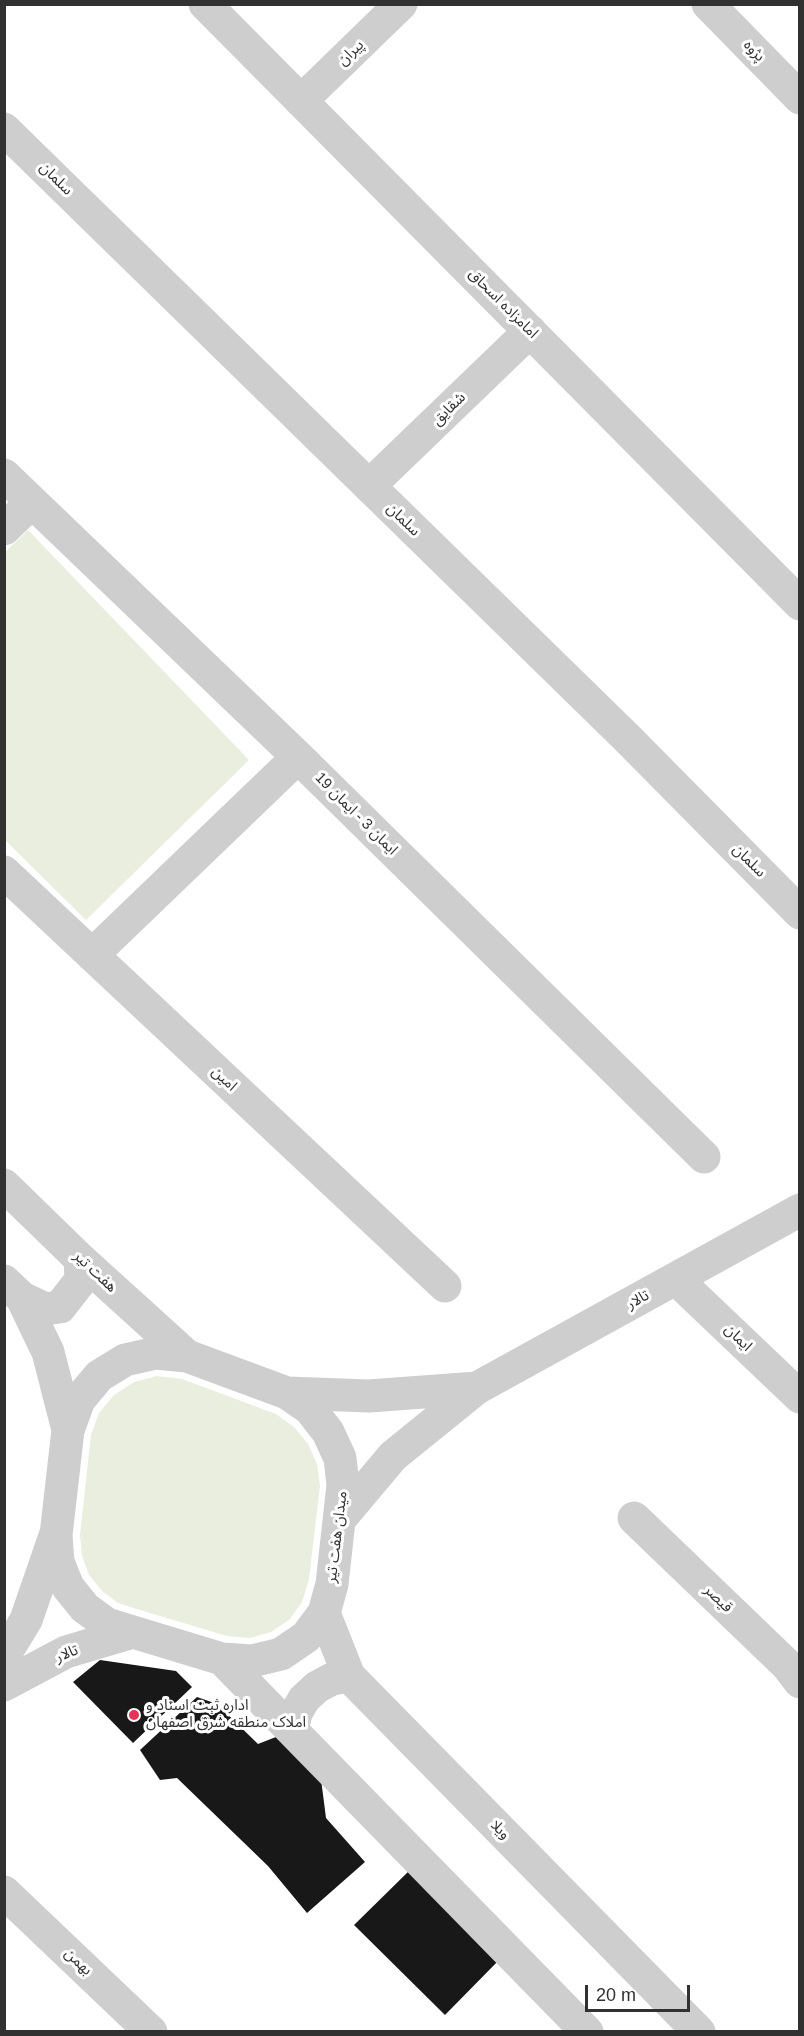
<!DOCTYPE html>
<html>
<head>
<meta charset="utf-8">
<style>
  body { margin:0 }
  #map { position:relative; width:804px; height:2036px; overflow:hidden; background:#fff; font-family:Helvetica,sans-serif }
  canvas { display:block }
  .frame { position:absolute; inset:0; border:6px solid #313131; pointer-events:none }
  .scale { position:absolute; left:585px; top:1985px; width:105px; height:27px; box-sizing:border-box; border:3px solid #313131; border-top:0; padding-left:8px; font-size:18px; line-height:21px; white-space:nowrap; color:#313131; -webkit-text-stroke:4px #fff; paint-order:stroke }
</style>
</head>
<body>
<div id="map">
<canvas width="804" height="2036"></canvas>
<div class="frame"></div>
<div class="scale">20 m</div>
</div>
<script>
const context = document.querySelector('canvas').getContext('2d');
context.lineJoin = 'round';
function paint(path, color) { context.fillStyle = color; context.fill(path, 'evenodd'); }
const shape = rows => new Path2D(rows.map(r => 'M' + r).join(''));
function trace(path, color, width, dash) { context.strokeStyle = color; context.lineWidth = width; context.lineCap = dash ? 'butt' : 'round'; context.setLineDash(dash || []); context.stroke(path); }
function label(font, color, halo, rows, align = 'center') {
  context.font = font + ' Helvetica,"Noto Sans Arabic",sans-serif'; context.lineWidth = 6; context.setLineDash([]); context.textBaseline = 'middle'; context.strokeStyle = halo; context.fillStyle = color; for (const [text, x, y, turn = 0] of rows) {
    context.save(); context.translate(x, y); context.rotate((+turn || 0) * Math.PI / 180); context.textAlign = isNaN(turn) ? turn : align; if (halo) context.strokeText(text, 0, 0); context.fillText(text, 0, 0); context.restore();
  }
}
const green = shape([
  [28,530,249,760,86,920,5,840,5,552],
  [157,1376,182,1379,276,1414,294,1427,308,1444,317,1464,320,1486,309,1579,302,1602,289,1620,271,1632,250,1638,227,1636,140,1610,118,1603,102,1591,89,1575,82,1556,80,1535,91,1435,99,1413,114,1395,134,1382]
]);
const building = shape([
  [100,1660,176,1671,192,1687,133,1743,73,1682],
  [197,1697,217,1704,258,1744,276,1737,321,1779,326,1818,365,1862,307,1913,268,1866,177,1778,160,1780,140,1750],
  [411,1869,500,1959,445,2015,354,1925]
]);
const minor = shape([
  [205,4,800,604],
  [708,4,800,98],
  [301,101,401,4],
  [4,129,627,738,800,913],
  [4,475,298,757,704,1157],
  [369,486,530,331],
  [4,529,32,502],
  [4,872,445,1286],
  [92,955,298,757],
  [4,1185,80,1259,187,1356],
  [676,1279,800,1397],
  [4,1281,22,1298,48,1352,68,1430],
  [22,1298,45,1309,60,1307,81,1280,80,1259],
  [156,1353,187,1356,287,1393,310,1409,328,1432,340,1458,343,1485,332,1584,324,1613,306,1637,281,1654,252,1661,222,1659,133,1632,107,1624,85,1608,68,1587,58,1562,56,1535,68,1430,79,1400,99,1376,125,1360,156,1353],
  [287,1393,369,1396,477,1388],
  [634,1518,787,1665,800,1682],
  [340,1519,393,1456,477,1388,800,1210],
  [324,1613,349,1676,699,2032],
  [4,1656,26,1620,55,1536],
  [222,1659,587,2032],
  [4,1685,66,1652,133,1632],
  [292,1730,296,1713,304,1699,317,1687,332,1679,349,1676],
  [4,1892,151,2032]
]);
const markers = [
  [134,1715,6,"#e93257"]
];
const streetNames = [
  ["پژوه",754,51,46],
  ["پیران",351,53,-44],
  ["سلمان",56,179,45],
  ["امامزاده اسحاق",503,304,45],
  ["شقایق",449,409,-44],
  ["سلمان",403,520,44],
  ["ایمان 3 - ایمان 19",356,814,45],
  ["سلمان",749,861,45],
  ["امین",224,1079,43],
  ["هفت تیر",95,1272,43],
  ["تالار",638,1300,-29],
  ["ایمان",738,1338,44],
  ["میدان هفت تیر",337,1537,-83],
  ["قیصر",718,1599,44],
  ["تالار",67,1654,-22],
  ["ویلا",500,1830,45],
  ["بهمن",78,1962,43]
];
const poiNames = [
  ["اداره ثبت اسناد و",146,1706],
  ["املاک منطقه شرق اصفهان",146,1723]
];
paint(green, '#e9eedf');
paint(building, '#181818');
trace(minor, '#cecece', 33);
for (const [x, y, r, color] of markers) { const dot = new Path2D(); dot.arc(x, y, r, 0, 2 * Math.PI); context.fillStyle = color; context.fill(dot); trace(dot, '#fff', 2); }
label('15px', '#313131', '#fff', streetNames);
label('15px', '#313131', '#fff', poiNames, 'left');
</script>
</body>
</html>
